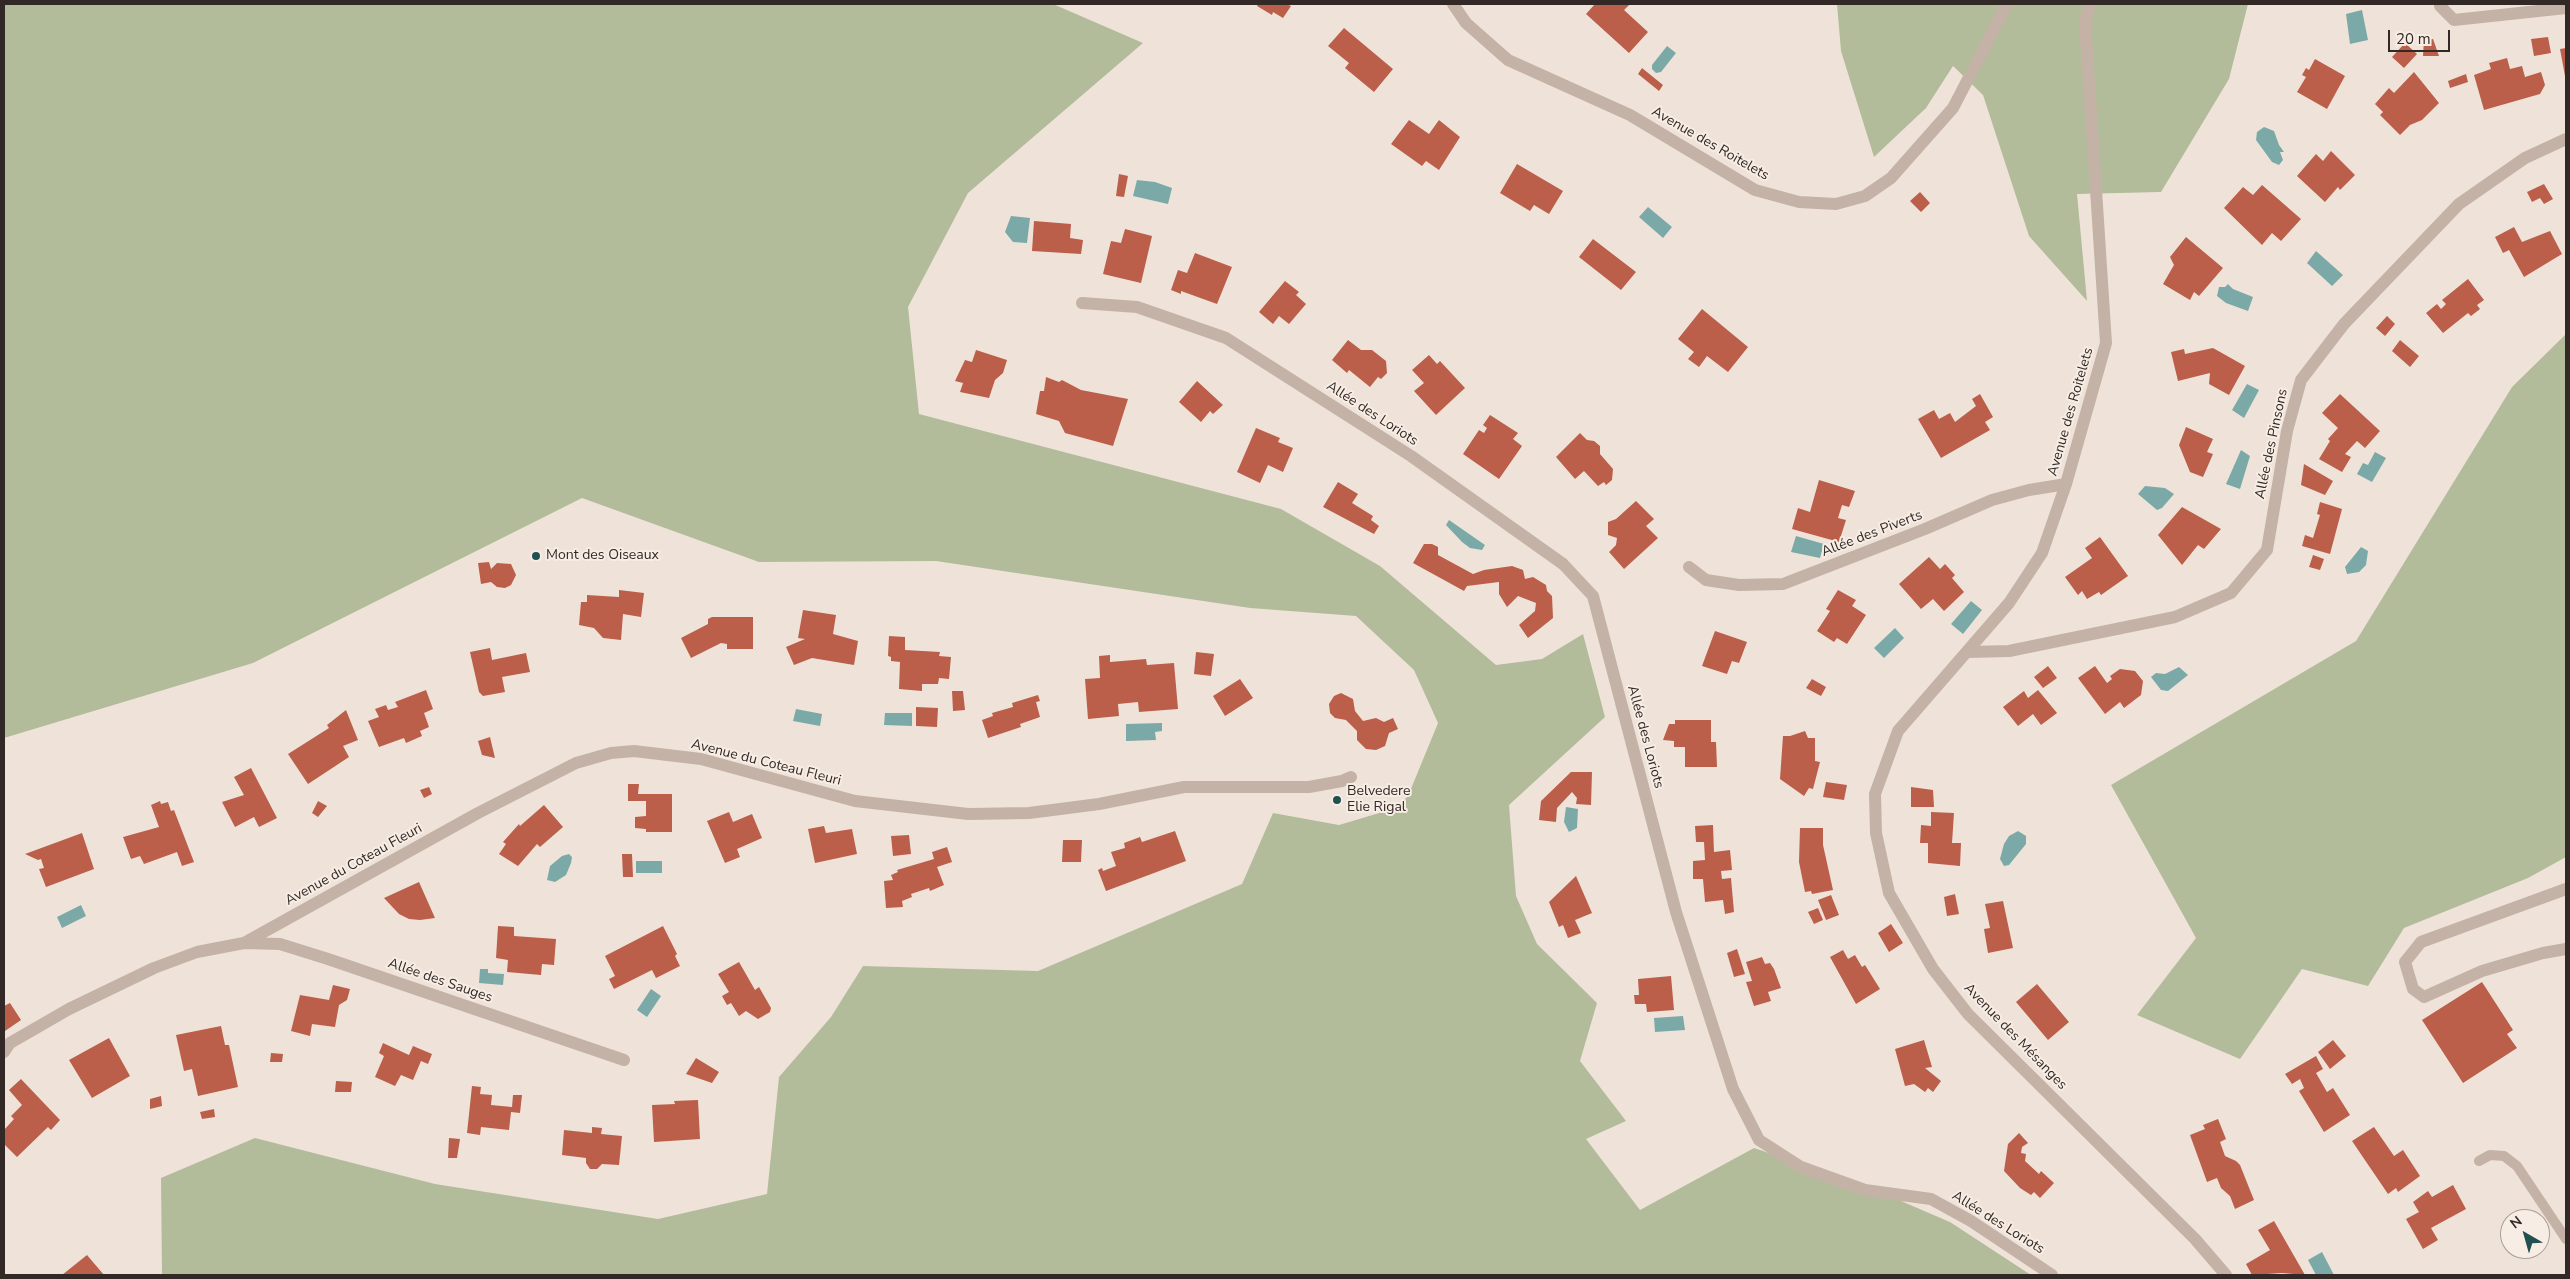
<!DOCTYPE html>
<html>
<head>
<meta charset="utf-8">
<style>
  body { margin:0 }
  #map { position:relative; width:2570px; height:1279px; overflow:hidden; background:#efe3d9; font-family:"Nunito Sans",sans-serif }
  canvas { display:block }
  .frame { position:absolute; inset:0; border:5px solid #322926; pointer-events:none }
  .north { position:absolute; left:2500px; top:1209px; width:50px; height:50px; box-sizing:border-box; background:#f7ede4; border:1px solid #a89f98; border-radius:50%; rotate:322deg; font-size:14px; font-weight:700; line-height:20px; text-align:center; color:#322926 }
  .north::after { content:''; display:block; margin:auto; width:18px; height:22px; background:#205050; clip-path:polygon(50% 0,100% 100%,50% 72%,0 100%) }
  .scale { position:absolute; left:2388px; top:30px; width:62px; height:22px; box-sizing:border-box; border:2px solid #322926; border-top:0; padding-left:6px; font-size:15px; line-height:18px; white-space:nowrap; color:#322926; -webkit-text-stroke:4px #f7ede4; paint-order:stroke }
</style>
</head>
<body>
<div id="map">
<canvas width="2570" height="1279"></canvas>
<div class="frame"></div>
<div class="north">N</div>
<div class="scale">20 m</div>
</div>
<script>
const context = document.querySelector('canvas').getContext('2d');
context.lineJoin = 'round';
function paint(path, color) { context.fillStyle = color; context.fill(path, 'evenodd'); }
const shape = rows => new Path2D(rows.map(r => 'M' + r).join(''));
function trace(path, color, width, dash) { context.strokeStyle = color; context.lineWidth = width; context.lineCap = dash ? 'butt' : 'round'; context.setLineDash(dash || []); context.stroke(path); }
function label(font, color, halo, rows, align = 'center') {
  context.font = font + ' "Nunito Sans",sans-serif'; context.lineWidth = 4; context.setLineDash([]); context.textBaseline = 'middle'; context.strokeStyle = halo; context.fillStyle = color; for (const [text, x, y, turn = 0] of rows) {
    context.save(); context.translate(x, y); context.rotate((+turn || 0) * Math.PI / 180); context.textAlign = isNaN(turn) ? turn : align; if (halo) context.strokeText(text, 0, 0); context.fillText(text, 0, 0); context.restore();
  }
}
const green = shape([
  [4,4,1053,4,1143,43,968,193,908,307,919,414,1281,509,1380,566,1496,665,1542,659,1583,634,1605,717,1509,805,1516,896,1537,944,1597,1003,1580,1061,1626,1121,1586,1139,1640,1210,1754,1148,1859,1183,1950,1222,2031,1275,162,1275,161,1178,255,1138,435,1184,658,1219,767,1194,779,1077,831,1017,863,966,1038,971,1242,884,1273,813,1339,825,1396,808,1408,796,1438,723,1414,670,1356,616,1250,608,936,561,759,562,582,498,253,663,4,738],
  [1837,4,2248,4,2229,79,2161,192,2077,194,2087,301,2029,236,1983,95,1953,66,1926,108,1874,157,1841,51],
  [2566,334,2566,857,2528,878,2404,928,2368,986,2302,969,2240,1059,2137,1015,2196,938,2111,785,2356,641,2512,387]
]);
const water = shape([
  [2362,10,2368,40,2350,44,2346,14],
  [1667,46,1676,53,1661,72,1656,73,1652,69,1652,65],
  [2264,127,2274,131,2279,145,2284,152,2280,152,2283,160,2279,165,2272,162,2256,140,2257,132],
  [1137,180,1155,182,1172,188,1168,204,1133,196],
  [1648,207,1672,227,1663,238,1639,217],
  [1011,216,1030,218,1027,243,1013,242,1005,232],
  [2316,251,2343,275,2332,286,2307,263],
  [2228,284,2233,289,2253,297,2248,311,2226,303,2217,296,2219,287,2225,287],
  [2247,384,2259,390,2244,418,2232,410],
  [2241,450,2250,456,2240,489,2226,484],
  [2375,452,2386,458,2372,482,2357,474,2363,463,2368,465],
  [2145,486,2165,488,2174,494,2162,508,2157,510,2138,494],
  [1449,520,1485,545,1482,550,1470,548,1462,542,1446,525],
  [1796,536,1824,544,1820,558,1791,552],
  [2361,547,2368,551,2366,565,2359,572,2347,574,2345,567],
  [1971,601,1982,610,1963,634,1951,624],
  [1895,628,1904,638,1884,658,1874,648],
  [2179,667,2188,675,2168,691,2161,690,2151,677,2156,673,2165,674],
  [796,709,822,714,820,726,793,721],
  [885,713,912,713,912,726,884,725],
  [1162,723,1162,731,1155,732,1156,740,1126,741,1126,724],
  [1566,807,1578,809,1577,828,1569,832,1564,822],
  [2018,831,2026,836,2026,844,2009,865,2004,866,2000,859,2004,844,2009,836],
  [569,854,572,857,571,863,566,875,555,882,547,880,550,866,562,856],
  [636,861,662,861,662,873,636,873],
  [81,905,86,916,62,928,57,917],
  [480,969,488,969,488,973,504,974,503,985,479,983],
  [651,989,661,996,647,1017,637,1010],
  [1683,1016,1685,1030,1655,1032,1654,1018],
  [2322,1252,2334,1275,2316,1275,2308,1260]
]);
const building = shape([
  [1258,4,1286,4,1291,6,1283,18,1273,12,1272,15,1257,6],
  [1595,4,1630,4,1624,10,1648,32,1629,53,1586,14],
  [1344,28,1393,69,1374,92,1345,68,1349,63,1328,46],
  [2548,37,2551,53,2534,56,2531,39],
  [2433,39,2439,56,2423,56,2424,40],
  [2405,43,2417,54,2404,68,2392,57],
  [2566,48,2566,76,2565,76,2560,49],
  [2507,58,2510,69,2522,66,2525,77,2541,72,2545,85,2540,94,2484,110,2474,75,2491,69,2489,63],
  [2315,59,2345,76,2327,109,2297,92,2306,77,2302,75,2306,68,2309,70],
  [1642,68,1663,85,1659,91,1638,74],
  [2414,72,2439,103,2422,120,2410,125,2400,135,2380,115,2383,112,2375,104,2389,88,2394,93],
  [2466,74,2468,82,2450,88,2448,81],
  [1409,120,1429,134,1439,120,1460,137,1439,170,1426,161,1422,166,1391,144],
  [2331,151,2355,175,2340,190,2338,187,2325,202,2297,176,2316,154,2323,161],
  [1517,164,1563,191,1549,214,1534,205,1530,211,1500,193],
  [1119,174,1128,176,1124,197,1116,196],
  [2544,184,2553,199,2544,204,2540,198,2532,202,2527,192],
  [2262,185,2301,219,2281,241,2272,233,2262,245,2224,208,2243,187,2253,195],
  [1920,192,1930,203,1921,212,1910,201],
  [1034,221,1071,224,1070,238,1083,240,1081,254,1032,251],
  [2514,227,2522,242,2550,231,2562,254,2524,277,2509,250,2503,253,2495,237],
  [1125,229,1152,236,1141,283,1103,274,1111,241,1121,243],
  [2186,237,2223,268,2199,296,2194,292,2190,300,2163,284,2174,265,2170,257],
  [1593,239,1636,272,1621,290,1579,257],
  [1195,253,1232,267,1217,304,1181,291,1181,294,1171,290,1178,270,1187,273],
  [2468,279,2484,300,2477,305,2480,309,2471,316,2468,313,2443,333,2426,313,2437,304,2441,309,2446,304,2442,300],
  [1285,281,1299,292,1296,295,1306,304,1289,324,1279,316,1273,324,1259,312],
  [1702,309,1748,347,1728,372,1707,356,1699,367,1688,359,1694,352,1678,339],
  [2387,316,2395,324,2385,336,2376,328],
  [1348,340,1361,350,1372,350,1386,361,1387,373,1381,379,1378,377,1370,387,1349,370,1347,373,1332,360],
  [2400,340,2419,356,2410,367,2392,351],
  [2213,348,2245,366,2229,395,2209,384,2210,373,2178,381,2171,352,2184,349,2185,354],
  [976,350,1007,360,1003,373,995,380,989,398,960,392,963,383,955,381,965,360,972,362],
  [1429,355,1437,364,1440,361,1465,388,1436,415,1414,391,1424,383,1412,370],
  [1046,377,1059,382,1062,380,1081,390,1128,399,1113,446,1065,433,1059,421,1036,414,1040,391,1044,391],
  [1197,381,1223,405,1213,414,1210,411,1201,422,1179,402],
  [1980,394,1993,417,1985,422,1990,430,1941,458,1918,419,1934,410,1939,419,1950,413,1955,422,1976,406,1972,399],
  [2340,394,2380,431,2365,448,2357,441,2345,454,2351,457,2342,472,2319,459,2330,441,2328,439,2338,428,2322,413],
  [1490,415,1518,433,1513,439,1522,446,1499,479,1463,454,1479,430,1484,433,1487,428,1483,425],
  [2186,427,2213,439,2207,452,2213,454,2203,477,2190,472,2179,445],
  [1256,428,1280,438,1278,442,1293,448,1283,472,1268,465,1260,483,1237,472],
  [1580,433,1587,440,1594,441,1600,446,1600,454,1613,469,1612,480,1606,485,1604,482,1598,486,1584,471,1575,479,1556,457],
  [2304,464,2333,481,2325,495,2301,485],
  [1819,480,1855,491,1849,507,1842,505,1838,518,1846,520,1839,542,1792,529,1798,508,1810,512],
  [1338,482,1358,494,1352,503,1373,516,1371,520,1379,526,1374,534,1323,507],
  [1636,501,1654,519,1646,526,1658,538,1624,569,1609,552,1616,545,1617,538,1608,535,1608,522,1616,519],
  [2320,502,2342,509,2330,554,2302,546,2305,535,2313,538,2320,515,2317,514],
  [2182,507,2221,529,2204,549,2198,545,2182,565,2158,535],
  [2100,537,2128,576,2101,595,2099,592,2087,599,2082,591,2078,595,2065,577,2092,558,2085,548],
  [1424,544,1432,544,1438,547,1438,555,1473,574,1484,570,1512,566,1523,570,1525,579,1533,577,1546,585,1547,591,1552,596,1553,618,1528,638,1519,625,1535,611,1536,603,1518,596,1507,607,1499,594,1499,582,1467,586,1464,591,1413,563],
  [2313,555,2324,559,2320,570,2309,567],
  [1929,557,1940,569,1945,564,1955,575,1952,578,1964,592,1944,611,1933,599,1921,609,1899,584],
  [489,562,491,569,497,563,511,564,516,575,511,585,505,588,497,587,491,582,481,584,478,563],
  [619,590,644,593,641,617,623,614,621,640,603,638,594,628,579,625,581,602,587,602,587,595,619,597],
  [1838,590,1856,600,1852,606,1866,615,1847,644,1837,638,1834,642,1817,631,1830,611,1826,609],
  [803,610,836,615,833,634,858,641,854,665,812,658,794,665,786,647,805,639,798,638],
  [712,617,753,617,753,649,727,649,727,644,721,643,691,658,681,638,708,624,708,619],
  [1715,631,1747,642,1739,663,1732,661,1727,674,1702,666],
  [889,636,905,637,905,650,940,652,939,656,951,657,949,679,939,678,938,684,922,684,922,691,899,689,900,662,891,661,891,657,888,656],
  [490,648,492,660,526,653,530,672,502,677,505,692,483,696,479,692,470,652],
  [1196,652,1214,654,1211,676,1194,674],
  [1110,655,1110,662,1146,659,1147,665,1174,663,1178,709,1139,712,1138,702,1118,704,1119,716,1088,719,1085,679,1100,678,1099,656],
  [2048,666,2057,678,2043,688,2034,677],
  [2095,666,2107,683,2112,679,2110,676,2120,669,2135,671,2143,681,2141,695,2124,708,2120,702,2105,714,2078,678],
  [1240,679,1253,698,1225,716,1213,696],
  [1812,679,1826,687,1821,696,1806,688],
  [426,690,433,709,424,713,429,727,420,731,422,736,406,743,404,738,379,747,368,721,379,717,375,709,386,705,388,710,398,707,395,702],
  [2038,690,2057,713,2041,725,2033,714,2018,726,2003,707,2024,691,2028,698],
  [952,691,963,691,965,710,953,711],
  [1341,693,1353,699,1355,711,1363,721,1376,718,1384,722,1393,718,1398,729,1389,733,1385,746,1376,750,1366,749,1357,740,1357,731,1346,720,1335,718,1330,713,1329,704,1334,696],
  [1038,695,1040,701,1036,702,1040,717,1020,724,1021,727,988,738,982,720,993,716,992,713,1013,707,1012,703],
  [916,707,938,708,937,727,916,726],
  [346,710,358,740,343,746,349,757,308,784,288,754,329,728,327,725],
  [1675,720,1711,720,1711,742,1716,742,1717,767,1685,767,1685,747,1674,747,1674,741,1663,740,1669,724,1675,724],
  [1805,731,1808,738,1815,738,1815,761,1820,762,1813,789,1809,788,1804,796,1780,779,1783,736,1790,736],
  [490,737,495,758,482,755,478,741],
  [251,768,277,818,259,827,254,817,235,827,222,802,244,795,234,777],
  [1571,772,1592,772,1591,805,1576,804,1577,798,1572,792,1557,808,1556,822,1539,820,1541,801],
  [1826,782,1847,785,1844,800,1823,797],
  [628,784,639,784,638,794,672,794,672,832,646,832,646,829,635,828,635,817,646,816,646,801,628,801],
  [429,787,432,794,424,798,420,790],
  [1911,787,1933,790,1934,807,1911,807],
  [160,801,161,804,168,802,171,811,174,810,194,862,182,866,177,852,144,864,140,856,131,859,123,837,159,827,151,805],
  [318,801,327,806,318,817,312,813],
  [544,805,563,827,540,847,537,844,518,866,499,854,506,844,503,842,519,824,520,826],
  [729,812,733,822,752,814,762,838,737,849,740,857,725,863,707,821],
  [1931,812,1954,813,1952,843,1961,843,1960,866,1928,863,1928,843,1920,843,1921,825,1931,826],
  [1713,825,1714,852,1730,850,1732,870,1721,871,1722,879,1731,878,1734,912,1725,914,1723,900,1705,902,1703,879,1693,879,1693,861,1705,860,1704,842,1696,842,1695,826],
  [824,826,826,833,852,829,857,854,815,863,808,829],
  [1800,828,1823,828,1823,845,1833,890,1812,894,1811,891,1805,892,1799,862],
  [1175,831,1186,861,1106,891,1098,870,1102,868,1103,871,1116,866,1111,852,1125,848,1124,843,1140,837,1142,842],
  [82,833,94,869,46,887,39,869,44,868,41,859,38,860,25,854],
  [909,835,911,854,893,856,891,836],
  [1063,840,1082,840,1081,862,1062,862],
  [947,847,952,862,937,867,944,885,930,891,929,888,911,894,912,897,902,901,903,907,886,908,884,881,893,880,891,875,898,872,897,870,934,859,932,852],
  [622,854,632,854,633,877,623,877],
  [1576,876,1592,913,1575,920,1581,933,1568,938,1563,925,1559,927,1549,902],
  [419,882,435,918,420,920,409,919,399,914,384,898],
  [1955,894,1959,914,1947,916,1944,897],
  [1831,895,1839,915,1826,920,1818,900],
  [2003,901,2013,948,1988,953,1984,929,1990,928,1985,904],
  [1818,908,1823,920,1814,924,1808,912],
  [1891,924,1903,943,1889,952,1878,933],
  [498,926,514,927,514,936,556,939,554,965,542,964,541,975,507,972,508,960,496,958],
  [663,926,677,954,675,956,680,966,656,978,652,970,614,989,609,979,615,976,605,956],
  [1737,949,1745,974,1734,977,1727,953],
  [1843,950,1848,959,1855,955,1862,967,1865,965,1880,989,1856,1004,1830,957],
  [1762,957,1765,964,1770,963,1774,969,1781,988,1768,992,1771,1001,1754,1006,1746,982,1752,981,1746,962],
  [739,962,755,990,759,987,771,1008,770,1012,758,1019,746,1011,739,1016,731,1003,727,1005,722,996,729,992,718,974],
  [1671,976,1674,1010,1647,1012,1646,1004,1635,1004,1634,995,1639,995,1638,979],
  [2482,982,2513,1030,2507,1034,2517,1048,2463,1083,2422,1020],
  [2037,984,2069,1022,2048,1040,2016,1002],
  [333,985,350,989,347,1000,339,1005,335,1027,312,1024,310,1036,291,1031,300,995,329,1000],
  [10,1003,21,1020,5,1031,4,1006],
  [221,1026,225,1045,229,1045,238,1087,198,1096,192,1069,184,1071,176,1035],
  [109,1038,130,1076,92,1098,69,1060],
  [1924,1040,1932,1067,1925,1068,1941,1081,1933,1092,1928,1088,1925,1092,1914,1084,1905,1086,1895,1049],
  [2333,1040,2346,1056,2330,1069,2318,1052],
  [383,1043,409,1055,413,1046,432,1054,428,1064,421,1061,413,1080,401,1075,395,1086,375,1077,384,1056,379,1053],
  [271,1053,283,1054,282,1062,270,1062],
  [2316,1056,2323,1069,2316,1073,2327,1092,2333,1088,2350,1115,2324,1132,2299,1091,2304,1088,2300,1079,2292,1084,2285,1074],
  [696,1058,719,1072,712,1083,686,1074],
  [21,1079,60,1120,51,1130,48,1127,17,1157,4,1144,4,1130,14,1119,11,1116,22,1105,9,1090],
  [336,1081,352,1082,351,1092,335,1092],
  [472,1086,481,1087,480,1094,492,1095,491,1105,512,1107,513,1095,522,1095,520,1113,511,1112,509,1130,481,1127,480,1135,467,1133],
  [161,1096,162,1106,150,1109,150,1099],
  [698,1100,700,1139,654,1142,652,1105,675,1104,674,1101],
  [214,1109,215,1117,202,1119,200,1112],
  [2218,1119,2226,1139,2220,1142,2225,1156,2236,1161,2240,1165,2254,1200,2235,1209,2230,1196,2221,1188,2217,1178,2207,1182,2190,1135,2205,1129,2203,1125],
  [592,1127,602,1128,601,1134,622,1136,619,1165,602,1164,597,1169,590,1169,586,1163,586,1158,562,1155,564,1130,592,1133],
  [2374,1127,2394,1156,2403,1150,2420,1176,2398,1192,2396,1188,2388,1194,2352,1141],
  [2019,1133,2028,1143,2022,1147,2021,1153,2026,1154,2025,1161,2039,1174,2041,1171,2054,1183,2040,1198,2034,1192,2031,1195,2020,1188,2004,1171,2008,1144],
  [449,1138,460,1139,457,1158,448,1158],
  [2453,1185,2466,1209,2431,1228,2438,1240,2423,1249,2406,1219,2419,1212,2413,1202,2428,1191,2432,1197],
  [2274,1221,2305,1275,2282,1273,2252,1275,2246,1264,2270,1250,2258,1230],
  [87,1255,104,1275,62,1275]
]);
const lane = shape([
  [2479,1161,2490,1155,2504,1156,2517,1166,2566,1239]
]);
const street = shape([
  [1453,4,1466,23,1508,60,1630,115,1755,190,1799,202,1836,204,1865,196,1891,178,1953,108,2007,4],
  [2090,4,2085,22,2106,343,2066,484,2042,553,2009,603,1898,731,1875,794,1876,833,1889,893,1933,969,1968,1014,2195,1239,2226,1275],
  [2440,6,2454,20,2566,8],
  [1082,303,1137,307,1226,338,1411,456,1563,564,1593,596,1676,912,1733,1089,1759,1140,1801,1167,1865,1190,1931,1199,1971,1221,2052,1275],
  [1689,567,1706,580,1739,585,1783,584,1925,529,1992,500,2029,490,2066,484],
  [1969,652,2009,651,2175,617,2231,593,2267,550,2287,431,2301,380,2344,324,2459,204,2525,158,2566,139],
  [2566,889,2421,942,2405,962,2413,989,2424,997,2482,971,2543,953,2566,949],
  [244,943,280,944,328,959,624,1060],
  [4,1052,10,1043,69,1009,154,968,197,952,244,943,478,813,576,763,611,753,634,751,701,759,855,801,968,814,1029,813,1099,804,1184,787,1309,787,1342,781,1351,777]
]);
const markers = [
  [536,556,5,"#205050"],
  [1337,800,5,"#205050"]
];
const streetNames = [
  ["Avenue des Roitelets",1710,144,30],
  ["Avenue des Roitelets",2071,412,-74],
  ["Allée des Loriots",1372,414,33],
  ["Allée des Pinsons",2272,444,-78],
  ["Allée des Piverts",1872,534,-21],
  ["Allée des Loriots",1645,737,75],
  ["Avenue du Coteau Fleuri",766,763,14],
  ["Avenue du Coteau Fleuri",354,865,-29],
  ["Allée des Sauges",440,981,19],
  ["Avenue des Mésanges",2015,1037,46],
  ["Allée des Loriots",1998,1223,32]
];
const poiNames = [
  ["Mont des Oiseaux",546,556],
  ["Belvedere",1347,792],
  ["Elie Rigal",1347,808]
];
paint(green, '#b3bc9a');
paint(water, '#7aa9a8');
paint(building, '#bb5e4a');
trace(lane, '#c5b2a6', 10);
trace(street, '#c5b2a6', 12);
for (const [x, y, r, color] of markers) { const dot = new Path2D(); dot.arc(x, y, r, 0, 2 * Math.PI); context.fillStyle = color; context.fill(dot); trace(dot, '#f7ede4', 2); }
label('14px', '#322926', '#f7ede4', streetNames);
label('14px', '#322926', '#f7ede4', poiNames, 'left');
</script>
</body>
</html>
